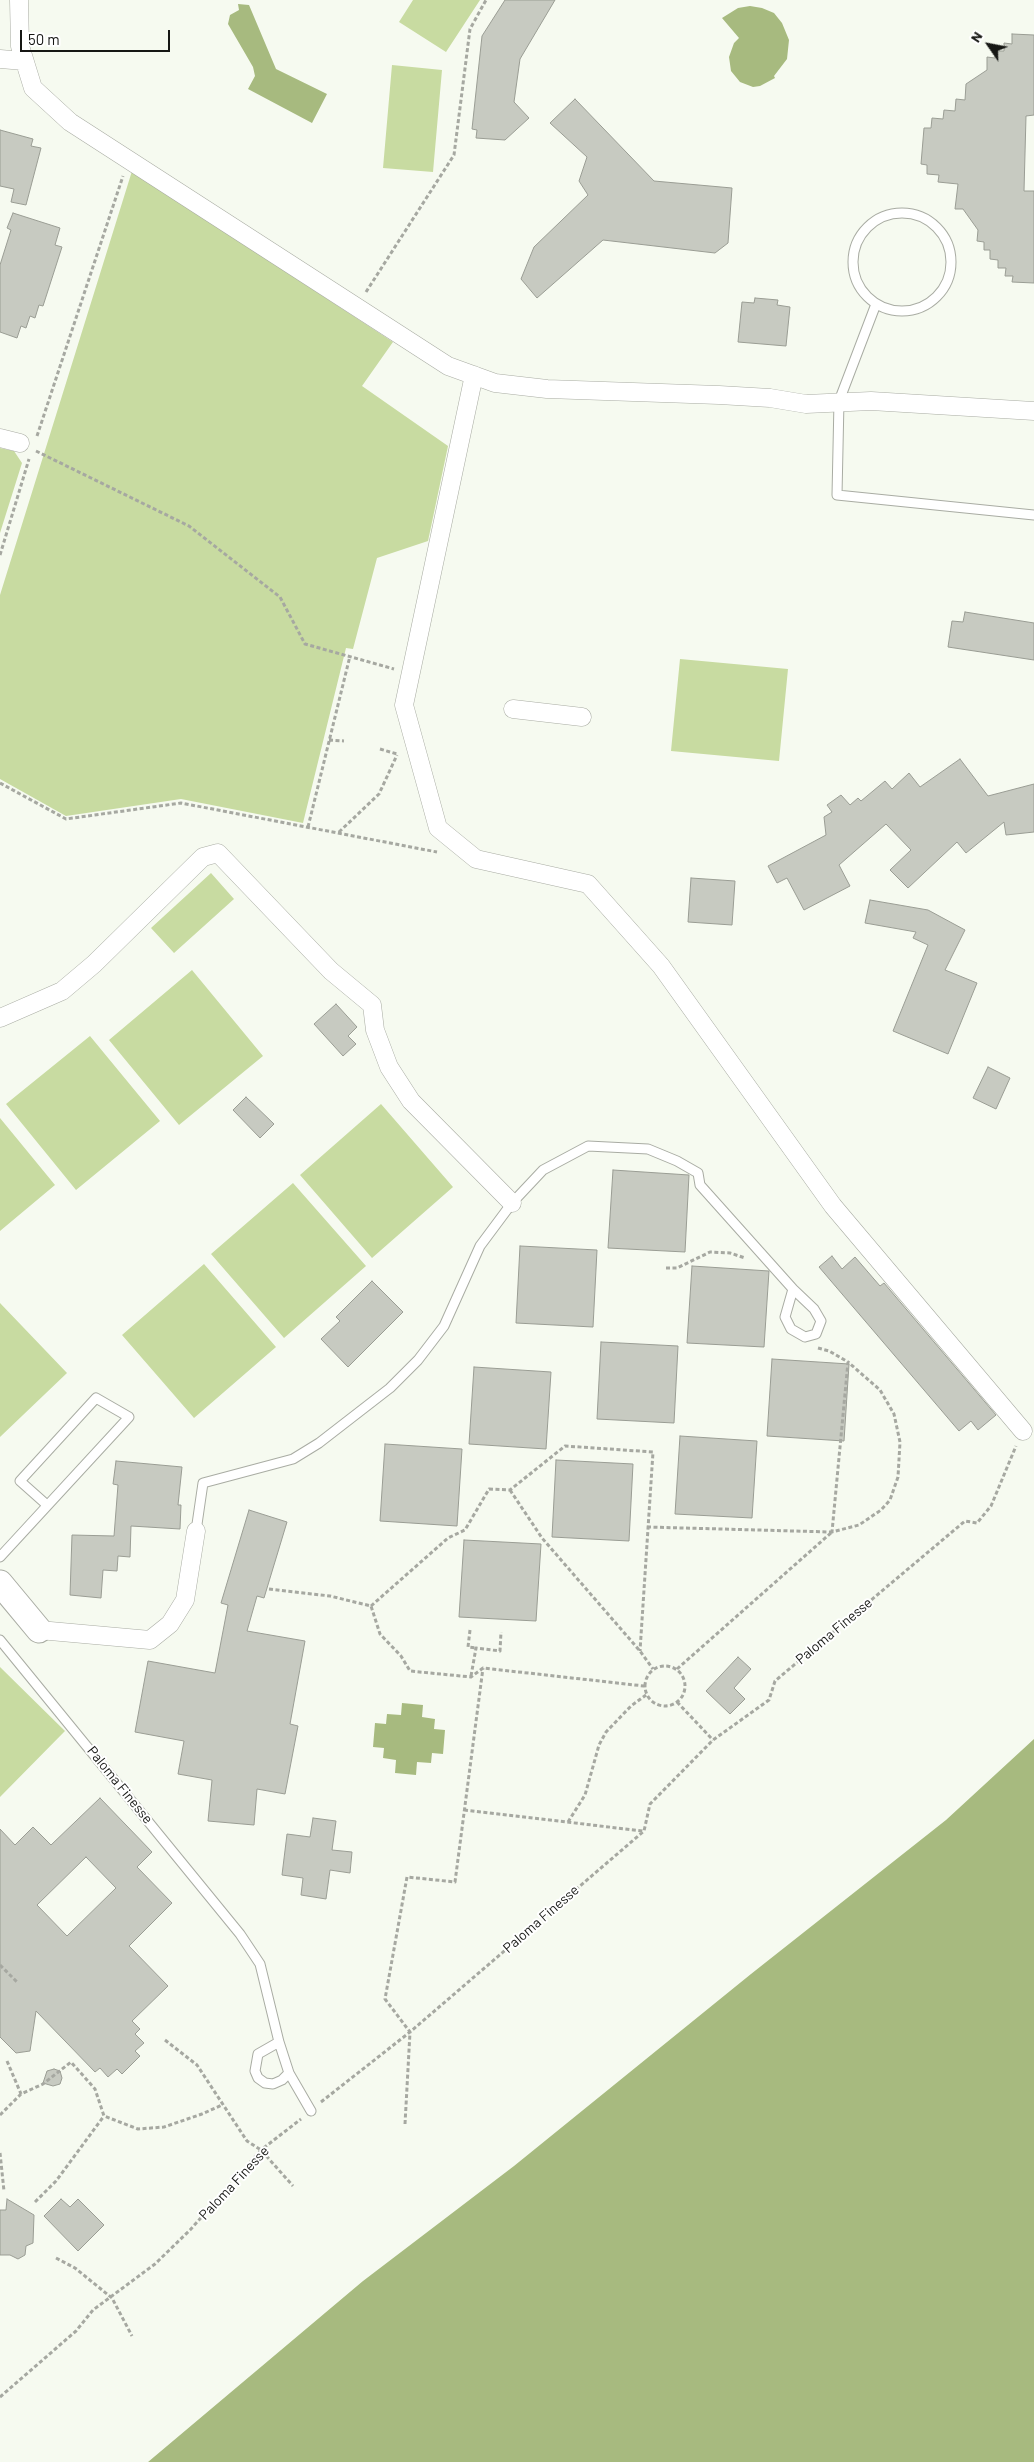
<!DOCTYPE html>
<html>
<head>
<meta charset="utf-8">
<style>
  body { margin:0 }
  #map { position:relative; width:1034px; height:2462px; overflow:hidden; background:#f6faf0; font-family:Barlow,sans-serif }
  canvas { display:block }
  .north { position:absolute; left:964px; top:20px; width:50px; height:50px; -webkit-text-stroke:4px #fff; paint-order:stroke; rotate:303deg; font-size:14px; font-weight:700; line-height:20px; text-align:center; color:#161714 }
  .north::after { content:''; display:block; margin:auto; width:18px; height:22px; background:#161714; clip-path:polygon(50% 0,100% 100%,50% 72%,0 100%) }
  .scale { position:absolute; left:20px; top:30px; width:150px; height:22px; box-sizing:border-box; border:2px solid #161714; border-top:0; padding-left:6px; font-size:15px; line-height:18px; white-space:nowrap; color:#161714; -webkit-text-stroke:4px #fff; paint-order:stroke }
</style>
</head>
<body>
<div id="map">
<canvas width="1034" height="2462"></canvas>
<div class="north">N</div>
<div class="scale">50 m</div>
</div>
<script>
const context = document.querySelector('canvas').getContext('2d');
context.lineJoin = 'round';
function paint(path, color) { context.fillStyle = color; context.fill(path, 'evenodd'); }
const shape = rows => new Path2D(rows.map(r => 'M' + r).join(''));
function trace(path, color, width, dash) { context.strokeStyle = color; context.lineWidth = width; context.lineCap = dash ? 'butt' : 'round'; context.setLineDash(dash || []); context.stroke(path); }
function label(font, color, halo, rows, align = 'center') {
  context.font = font + ' Barlow,sans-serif'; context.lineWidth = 4; context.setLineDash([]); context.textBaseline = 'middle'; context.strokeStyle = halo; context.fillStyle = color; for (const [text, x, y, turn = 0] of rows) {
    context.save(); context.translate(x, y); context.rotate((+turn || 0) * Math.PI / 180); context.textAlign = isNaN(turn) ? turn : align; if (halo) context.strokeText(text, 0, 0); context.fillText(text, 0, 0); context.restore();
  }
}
const green = shape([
  [413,0,480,0,446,52,399,22],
  [392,65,442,70,433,172,383,168],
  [132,171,393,342,362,386,448,446,428,541,377,558,353,649,346,648,303,823,181,799,66,816,0,779,0,595],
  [0,448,14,451,22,463,0,533],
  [680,659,788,669,779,761,671,751],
  [211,873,234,899,174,953,151,928],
  [192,970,263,1056,179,1125,109,1040],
  [90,1036,160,1121,76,1190,6,1104],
  [381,1104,453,1187,372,1258,300,1175],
  [0,1118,55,1185,0,1231],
  [293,1183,366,1266,284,1338,211,1254],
  [204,1264,276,1347,194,1418,122,1335],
  [0,1303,67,1373,0,1437],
  [0,1667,65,1731,0,1797]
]);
const water = shape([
  [238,4,249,5,276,69,327,94,312,123,248,89,255,76,253,67,228,24,230,15,239,10],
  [750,6,762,8,774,13,782,23,789,40,787,59,774,76,775,78,760,86,753,87,740,82,731,71,729,57,734,43,739,38,722,18,738,8],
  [402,1703,423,1705,422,1717,435,1719,434,1729,445,1730,443,1754,432,1753,431,1763,417,1762,416,1775,395,1773,396,1760,383,1758,384,1748,373,1747,375,1723,386,1724,387,1714,401,1715],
  [1034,1739,1034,2462,148,2462,363,2281,514,2166,751,1974,946,1820]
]);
const building = shape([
  [505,0,555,0,520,59,514,102,529,118,505,140,476,138,477,130,472,129,482,36,505,0],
  [1012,34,1034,35,1034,115,1026,116,1024,191,1034,191,1034,283,1012,282,1013,276,1005,276,1006,268,998,268,998,260,990,259,990,250,984,250,984,242,977,241,978,230,963,209,955,209,958,184,938,182,939,175,927,174,927,165,921,164,924,128,931,128,932,118,943,119,944,110,955,111,956,99,965,100,966,84,987,70,987,57,995,58,995,51,1004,51,1004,43,1012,44,1012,34],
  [575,99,654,181,732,188,728,243,715,253,603,240,537,298,521,279,534,247,588,195,579,181,587,157,550,123,575,99],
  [0,130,33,139,31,146,41,148,26,205,11,202,14,189,0,186,0,130],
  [13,213,60,228,55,245,62,247,43,306,39,305,35,318,30,316,26,328,21,326,17,338,0,332,0,265,11,230,7,228,13,213],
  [755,298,778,300,777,305,790,307,786,346,738,342,742,302,754,303,755,298],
  [965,612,1034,623,1034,660,948,647,952,621,963,622,965,612],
  [960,759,988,796,1034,784,1034,832,1006,835,1004,822,966,853,957,842,908,888,890,870,911,850,886,824,839,865,850,886,804,910,787,878,777,883,768,866,826,835,824,817,832,812,827,805,841,795,850,805,858,798,861,801,885,781,892,789,909,773,920,787,960,759],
  [691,878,735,881,732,925,688,922,691,878],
  [870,900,928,910,965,930,945,970,977,983,948,1054,893,1031,928,945,913,938,916,932,865,923,870,900],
  [336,1004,357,1027,348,1036,356,1044,343,1056,314,1024,336,1004],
  [988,1067,1010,1078,996,1109,973,1098,988,1067],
  [246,1097,274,1124,260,1138,233,1110,246,1097],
  [613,1170,689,1175,685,1252,608,1248,613,1170],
  [520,1246,597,1250,593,1327,516,1323,520,1246],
  [832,1256,842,1269,855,1257,880,1286,884,1283,996,1415,978,1430,971,1421,959,1431,819,1267,832,1256],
  [692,1266,769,1271,764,1347,687,1343,692,1266],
  [372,1281,403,1312,348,1367,321,1339,340,1321,336,1317,372,1281],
  [601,1342,678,1346,674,1423,597,1419,601,1342],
  [772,1359,849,1364,844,1441,767,1436,772,1359],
  [474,1367,551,1372,546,1449,469,1444,474,1367],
  [680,1436,757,1441,752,1518,675,1514,680,1436],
  [385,1444,462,1449,457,1526,380,1521,385,1444],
  [556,1460,633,1464,629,1541,552,1537,556,1460],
  [116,1461,182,1467,178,1505,181,1505,180,1529,131,1526,130,1557,118,1556,117,1571,103,1570,101,1598,70,1595,72,1535,114,1536,118,1485,113,1484,116,1461],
  [249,1510,287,1522,264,1598,257,1596,247,1631,305,1641,290,1724,298,1726,285,1794,257,1789,254,1825,208,1821,212,1780,178,1774,184,1741,135,1732,148,1661,215,1673,228,1605,221,1603,249,1510],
  [464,1540,541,1544,536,1621,459,1617,464,1540],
  [738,1657,751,1669,734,1688,745,1699,730,1714,706,1691,738,1657],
  [100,1798,152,1852,137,1867,172,1903,129,1946,168,1986,132,2021,140,2029,135,2034,144,2043,135,2051,140,2056,122,2074,117,2069,108,2077,100,2068,95,2072,36,2011,30,2051,16,2053,0,2037,0,1829,15,1845,33,1827,51,1845,100,1798],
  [86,1857,116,1888,67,1936,37,1905,86,1857],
  [313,1818,336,1821,332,1850,352,1852,350,1873,330,1870,326,1899,301,1895,303,1878,282,1875,287,1834,310,1837,313,1818],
  [54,2069,60,2071,62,2078,60,2084,53,2086,43,2083,47,2071,54,2069],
  [7,2199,34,2215,33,2243,26,2246,25,2255,18,2259,10,2255,0,2255,0,2210,6,2210,7,2199],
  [61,2199,70,2207,78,2199,104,2225,78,2251,44,2216,61,2199]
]);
const path = shape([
  [366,292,454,155,470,29,486,0],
  [37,436,123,176],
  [36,451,189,526,280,597,305,644,394,669],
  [0,555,29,459],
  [329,740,344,741],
  [380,749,397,754],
  [0,783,66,819,181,803,437,852],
  [308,827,350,656],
  [339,832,379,794,397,755],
  [666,1268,677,1268,710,1252,730,1253,745,1258],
  [818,1348,829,1351,848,1362,832,1532,859,1525,881,1510,890,1500,898,1477,900,1442,894,1414,880,1390,848,1362],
  [510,1490,542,1538,640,1651,653,1669],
  [647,1527,831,1532],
  [269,1589,330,1596,371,1606,380,1634,401,1656,410,1671,471,1677,483,1668,644,1686],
  [371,1606,448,1538,465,1530,489,1489,510,1490,565,1446,653,1452,640,1651],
  [470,1630,468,1647,476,1648],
  '645 1686a20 20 0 1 1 40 0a20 20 0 1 1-40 0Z',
  [677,1669,832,1532],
  [471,1676,476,1648,500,1651,501,1632],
  [677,1702,713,1740],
  [464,1810,643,1831],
  [568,1822,585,1795,599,1745,606,1732,631,1706,646,1695],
  [0,1965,18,1983],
  [165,2040,197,2065,247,2141,261,2150,293,2186],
  [7,2061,21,2094],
  [321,2102,410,2032,644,1831,650,1804,713,1740,769,1700,775,1681,965,1521,977,1523,991,1506,1016,1446],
  [0,2115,21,2094,43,2084,71,2062,95,2089,104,2116,138,2129,164,2127,202,2114,222,2105],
  [405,2124,410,2032,385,1999,407,1877,455,1882,483,1668],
  [0,2153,4,2191],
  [35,2202,56,2181,104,2116],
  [56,2258,75,2268,112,2298,132,2336],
  [0,2397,76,2331,93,2310,155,2264,190,2230,261,2150,301,2119]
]);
const lane = shape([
  '853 262a49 49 0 1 1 98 0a49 49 0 1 1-98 0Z',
  [876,304,839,401,837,495,1034,515],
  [196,1531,203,1483,293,1459,319,1443,390,1388,418,1360,444,1326,480,1246,512,1203,543,1170,588,1146,648,1149,677,1161,698,1173,700,1185,793,1289,814,1309,821,1321,816,1334,805,1337,791,1329,785,1317,793,1289],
  [0,1557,129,1417,96,1398,20,1481,47,1505],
  [0,1640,240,1934,260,1964,279,2042],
  [279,2042,289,2073,282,2080,273,2084,265,2083,258,2078,255,2071,258,2054,279,2042],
  [289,2073,311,2111]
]);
const street = shape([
  [19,0,20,46,33,88,70,122,448,366,495,383,547,389,719,395,770,398,806,404,871,401,1034,411],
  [0,59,24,61],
  [474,375,404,705,438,828,476,859,588,884,661,966,833,1206,1023,1431],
  [0,438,20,443],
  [513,709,582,717],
  [0,1018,62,991,94,964,203,857,218,853,331,971,372,1005,375,1030,389,1067,411,1101,512,1203],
  [39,1630,150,1640,170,1624,185,1600,196,1531]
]);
const secondary = shape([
  [0,1583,39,1630]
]);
const streetNames = [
  ["Paloma Finesse",834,1631,-40],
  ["Paloma Finesse",120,1785,51],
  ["Paloma Finesse",541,1919,-41],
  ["Paloma Finesse",234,2183,-47]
];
paint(green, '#c8dba1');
paint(water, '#a7ba7f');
paint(building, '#c7cac1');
trace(building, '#9a9d94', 1);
trace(lane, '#a9aca3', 11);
trace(street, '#a9aca3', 19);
trace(secondary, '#a9aca3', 27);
trace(path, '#a6a8a1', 3, [4, 2.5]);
trace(lane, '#fff', 9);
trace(street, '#fff', 18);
trace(secondary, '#fff', 25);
label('14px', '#161714', '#fff', streetNames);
</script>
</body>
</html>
